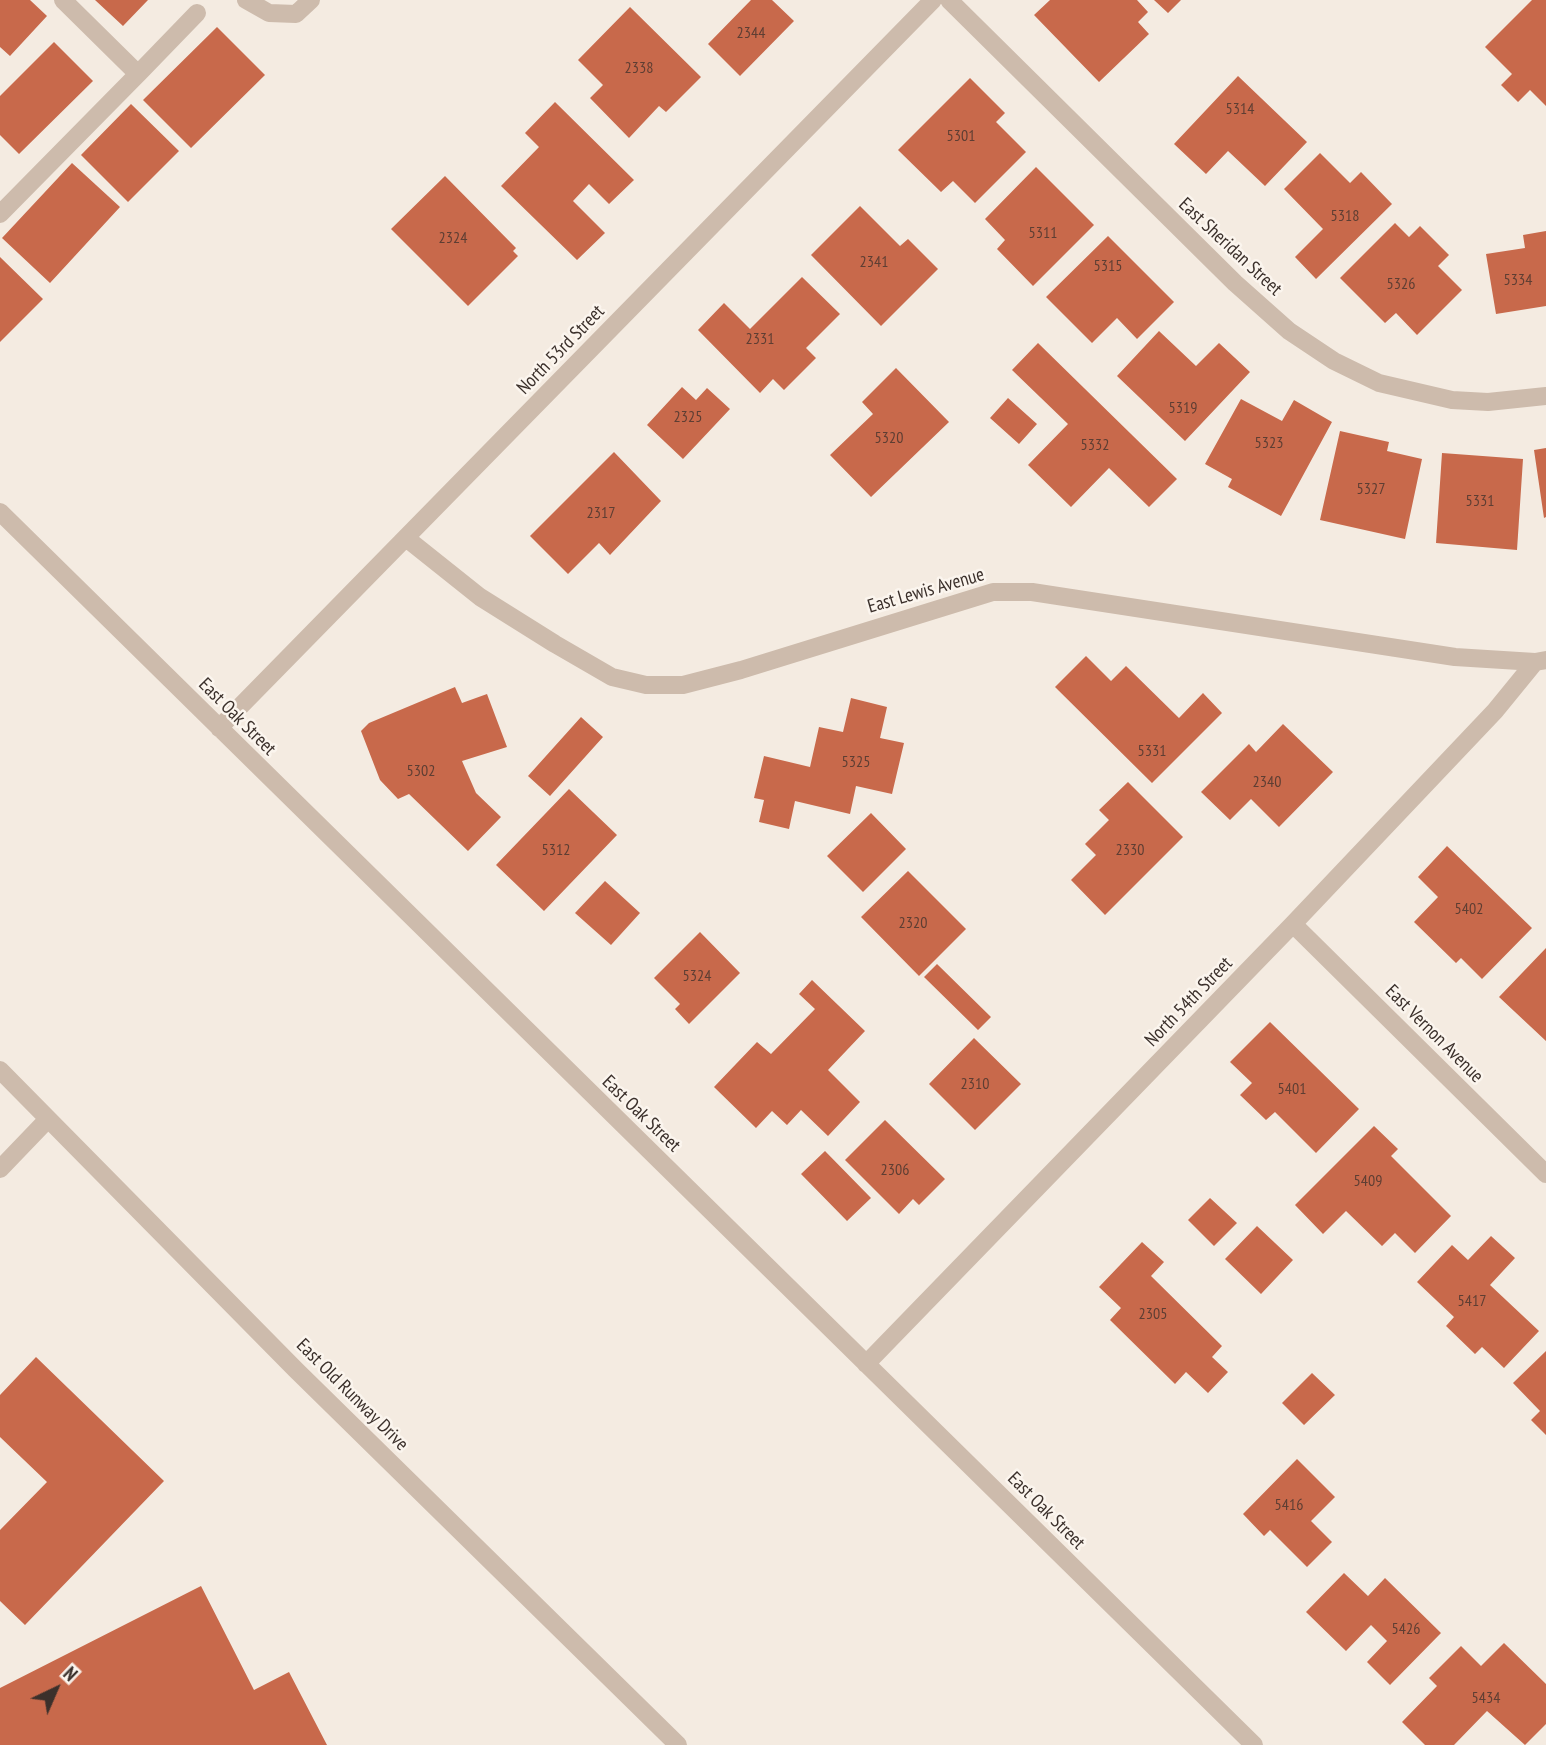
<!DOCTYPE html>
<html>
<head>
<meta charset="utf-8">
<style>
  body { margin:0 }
  #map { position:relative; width:1546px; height:1745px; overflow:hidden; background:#f4ebe1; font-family:"PT Sans Narrow",sans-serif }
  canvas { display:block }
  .north { position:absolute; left:21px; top:1654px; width:70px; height:70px; -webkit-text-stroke:5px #fbf5ee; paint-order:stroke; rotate:44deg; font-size:19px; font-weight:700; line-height:28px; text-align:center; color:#3b302b }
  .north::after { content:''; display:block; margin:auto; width:24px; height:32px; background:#3b302b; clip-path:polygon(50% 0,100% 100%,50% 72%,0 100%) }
</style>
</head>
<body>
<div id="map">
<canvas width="1546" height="1745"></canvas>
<div class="north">N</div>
</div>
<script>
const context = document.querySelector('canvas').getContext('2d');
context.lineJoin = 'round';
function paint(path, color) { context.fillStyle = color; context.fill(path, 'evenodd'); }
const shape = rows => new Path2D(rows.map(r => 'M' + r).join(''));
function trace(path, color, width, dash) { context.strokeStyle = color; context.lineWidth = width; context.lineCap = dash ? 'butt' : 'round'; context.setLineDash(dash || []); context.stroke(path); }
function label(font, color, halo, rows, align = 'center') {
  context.font = font + ' "PT Sans Narrow",sans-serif'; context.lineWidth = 5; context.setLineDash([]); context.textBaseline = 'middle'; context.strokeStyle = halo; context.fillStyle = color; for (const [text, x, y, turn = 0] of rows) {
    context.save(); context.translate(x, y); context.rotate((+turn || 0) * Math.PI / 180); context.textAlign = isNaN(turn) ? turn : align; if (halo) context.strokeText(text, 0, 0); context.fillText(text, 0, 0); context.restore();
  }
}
const building = shape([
  [0,0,30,0,47,16,10,56,0,47],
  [95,0,148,0,123,26],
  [751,0,772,0,794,21,740,76,708,44],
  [1050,0,1137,0,1148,12,1138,22,1149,34,1099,82,1034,15],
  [1154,0,1181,0,1168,13],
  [1532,0,1546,0,1546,106,1530,90,1518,102,1501,85,1512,74,1485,47],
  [630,7,701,77,666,112,659,106,629,138,590,98,603,85,578,60],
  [217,27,265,75,191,148,143,100],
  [54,42,93,81,19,154,0,135,0,96],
  [1238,76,1307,142,1265,186,1228,151,1206,174,1174,144],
  [970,78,1005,113,996,122,1026,152,975,203,953,181,941,192,898,150],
  [555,102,634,180,609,204,589,184,573,201,605,233,577,260,501,186,539,147,525,133],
  [131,104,179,151,128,202,81,155],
  [1320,153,1350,183,1361,172,1392,204,1316,279,1295,257,1323,229,1284,189],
  [72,163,120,207,50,283,2,238],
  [1036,167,1094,225,1033,286,997,249,1005,240,985,219],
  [445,176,516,248,513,251,518,256,468,306,391,229],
  [860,206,900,246,908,239,938,269,881,326,811,255],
  [1395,223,1409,237,1420,226,1449,255,1438,266,1462,290,1417,335,1396,313,1385,323,1340,278],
  [1546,231,1546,306,1496,314,1486,254,1525,248,1523,235],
  [1108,236,1174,302,1137,339,1117,318,1092,343,1046,297],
  [0,257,43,299,0,342],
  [802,277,840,314,806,348,816,358,784,390,773,379,760,393,698,330,724,303,750,329],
  [1159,331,1196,366,1219,343,1250,372,1185,441,1117,376],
  [1038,343,1177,479,1149,507,1109,468,1071,507,1028,465,1068,424,1012,370],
  [896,368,949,422,871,497,830,455,873,414,862,402],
  [682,387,696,400,707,388,730,409,683,459,647,425],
  [1008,398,1037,424,1019,444,990,418],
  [1241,399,1282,421,1294,400,1332,422,1281,516,1228,487,1232,479,1205,464],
  [1340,431,1389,442,1387,451,1422,459,1405,539,1320,520],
  [1546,448,1546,517,1544,518,1534,450],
  [614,452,661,501,610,555,599,543,568,574,530,536],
  [1442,453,1523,459,1517,550,1436,543],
  [1086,656,1111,681,1126,666,1179,718,1203,693,1222,713,1152,783,1055,687],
  [455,687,462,703,487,694,507,747,462,761,476,793,501,817,468,851,409,794,398,799,380,780,361,731,369,723],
  [851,698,887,707,880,738,904,743,892,794,856,786,850,814,795,801,789,829,759,822,764,800,754,798,764,756,810,767,819,727,843,732],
  [581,717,603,737,550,796,528,776],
  [1283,724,1333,772,1279,827,1251,799,1230,820,1201,792,1249,744,1256,752],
  [1128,782,1183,837,1105,915,1071,880,1096,855,1085,844,1109,820,1099,810],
  [569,789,617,835,544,911,496,865],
  [871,813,906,849,863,892,827,856],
  [1447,846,1532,928,1482,979,1461,958,1456,963,1414,922,1438,897,1418,877],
  [908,871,966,929,919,976,861,917],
  [605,881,640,913,611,945,575,913],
  [700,932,740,973,689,1024,675,1009,680,1004,654,978],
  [1546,948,1546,1041,1499,997],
  [937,964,991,1017,978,1030,924,977],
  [812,980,865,1031,828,1070,860,1102,828,1136,801,1110,787,1125,772,1111,756,1128,714,1087,757,1042,771,1054,815,1009,799,994],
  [1270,1022,1359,1109,1316,1153,1275,1112,1266,1120,1240,1095,1252,1083,1230,1062],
  [974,1038,1021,1084,975,1130,929,1084],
  [885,1120,945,1179,919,1205,913,1199,899,1214,845,1160],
  [1374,1126,1398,1149,1391,1156,1451,1216,1415,1253,1395,1233,1382,1246,1346,1211,1323,1234,1295,1205],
  [825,1151,871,1198,847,1221,801,1174],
  [1210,1198,1237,1223,1214,1246,1188,1220],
  [1257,1226,1293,1260,1261,1294,1225,1259],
  [1491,1236,1515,1258,1490,1285,1539,1331,1504,1368,1482,1347,1475,1354,1446,1326,1454,1317,1417,1282,1452,1245,1468,1260],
  [1142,1242,1164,1262,1151,1276,1222,1346,1212,1357,1228,1372,1208,1393,1186,1372,1175,1384,1110,1320,1121,1308,1099,1287],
  [1546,1351,1546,1435,1531,1420,1540,1411,1513,1383],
  [36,1357,164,1481,25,1625,0,1601,0,1530,47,1482,0,1437,0,1395],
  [1312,1373,1335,1395,1304,1425,1282,1403],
  [1297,1459,1335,1497,1311,1521,1332,1542,1307,1567,1270,1530,1264,1536,1243,1514],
  [1344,1573,1368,1596,1385,1578,1441,1633,1390,1685,1367,1662,1387,1641,1371,1625,1346,1651,1306,1612],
  [201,1586,254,1690,289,1672,327,1745,0,1745,0,1688],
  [1504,1643,1546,1684,1546,1724,1525,1745,1487,1711,1454,1745,1425,1745,1402,1722,1437,1686,1429,1678,1461,1646,1481,1666]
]);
const minor = shape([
  [246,0,269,13,296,14,311,0],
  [949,0,1235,283,1289,331,1334,361,1379,383,1452,400,1488,402,1546,396],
  [138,74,197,13],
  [0,214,138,74,63,0],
  [0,512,1254,1745],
  [406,538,480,597,555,644,612,677,646,685,683,685,741,670,993,592,1032,592,1455,657,1535,662,1546,660],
  [219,728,933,0],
  [1293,924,1546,1174],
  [0,1070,296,1370,678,1745],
  [0,1169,48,1119],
  [866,1364,1293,924,1495,711,1535,662]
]);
const numberNames = [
  ["2344",751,33],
  ["2338",639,68],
  ["5314",1240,109],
  ["5301",961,136],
  ["5318",1345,216],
  ["5311",1043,233],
  ["2324",453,238],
  ["2341",874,262],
  ["5315",1108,266],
  ["5334",1518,280],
  ["5326",1401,284],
  ["2331",760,339],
  ["5319",1183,408],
  ["2325",688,417],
  ["5320",889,438],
  ["5323",1269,443],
  ["5332",1095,445],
  ["5327",1371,489],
  ["5331",1480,501],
  ["2317",601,513],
  ["5331",1152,751],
  ["5325",856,762],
  ["5302",421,771],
  ["2340",1267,782],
  ["5312",556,850],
  ["2330",1130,850],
  ["5402",1469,909],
  ["2320",913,923],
  ["5324",697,976],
  ["2310",975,1084],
  ["5401",1292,1089],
  ["2306",895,1170],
  ["5409",1368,1181],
  ["5417",1472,1301],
  ["2305",1153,1314],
  ["5416",1289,1505],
  ["5426",1406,1629],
  ["5434",1486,1698]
];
const streetNames = [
  ["East Sheridan Street",1230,247,43],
  ["North 53rd Street",561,350,-46],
  ["East Lewis Avenue",926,591,-16],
  ["East Oak Street",237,717,45],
  ["North 54th Street",1189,1002,-46],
  ["East Vernon Avenue",1434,1034,45],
  ["East Oak Street",641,1114,44],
  ["East Old Runway Drive",352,1395,45],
  ["East Oak Street",1046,1511,45]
];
paint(building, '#c8694b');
trace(minor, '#cdbbac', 18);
label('16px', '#5e3e33', null, numberNames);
label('19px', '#3b302b', '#fbf5ee', streetNames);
</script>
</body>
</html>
